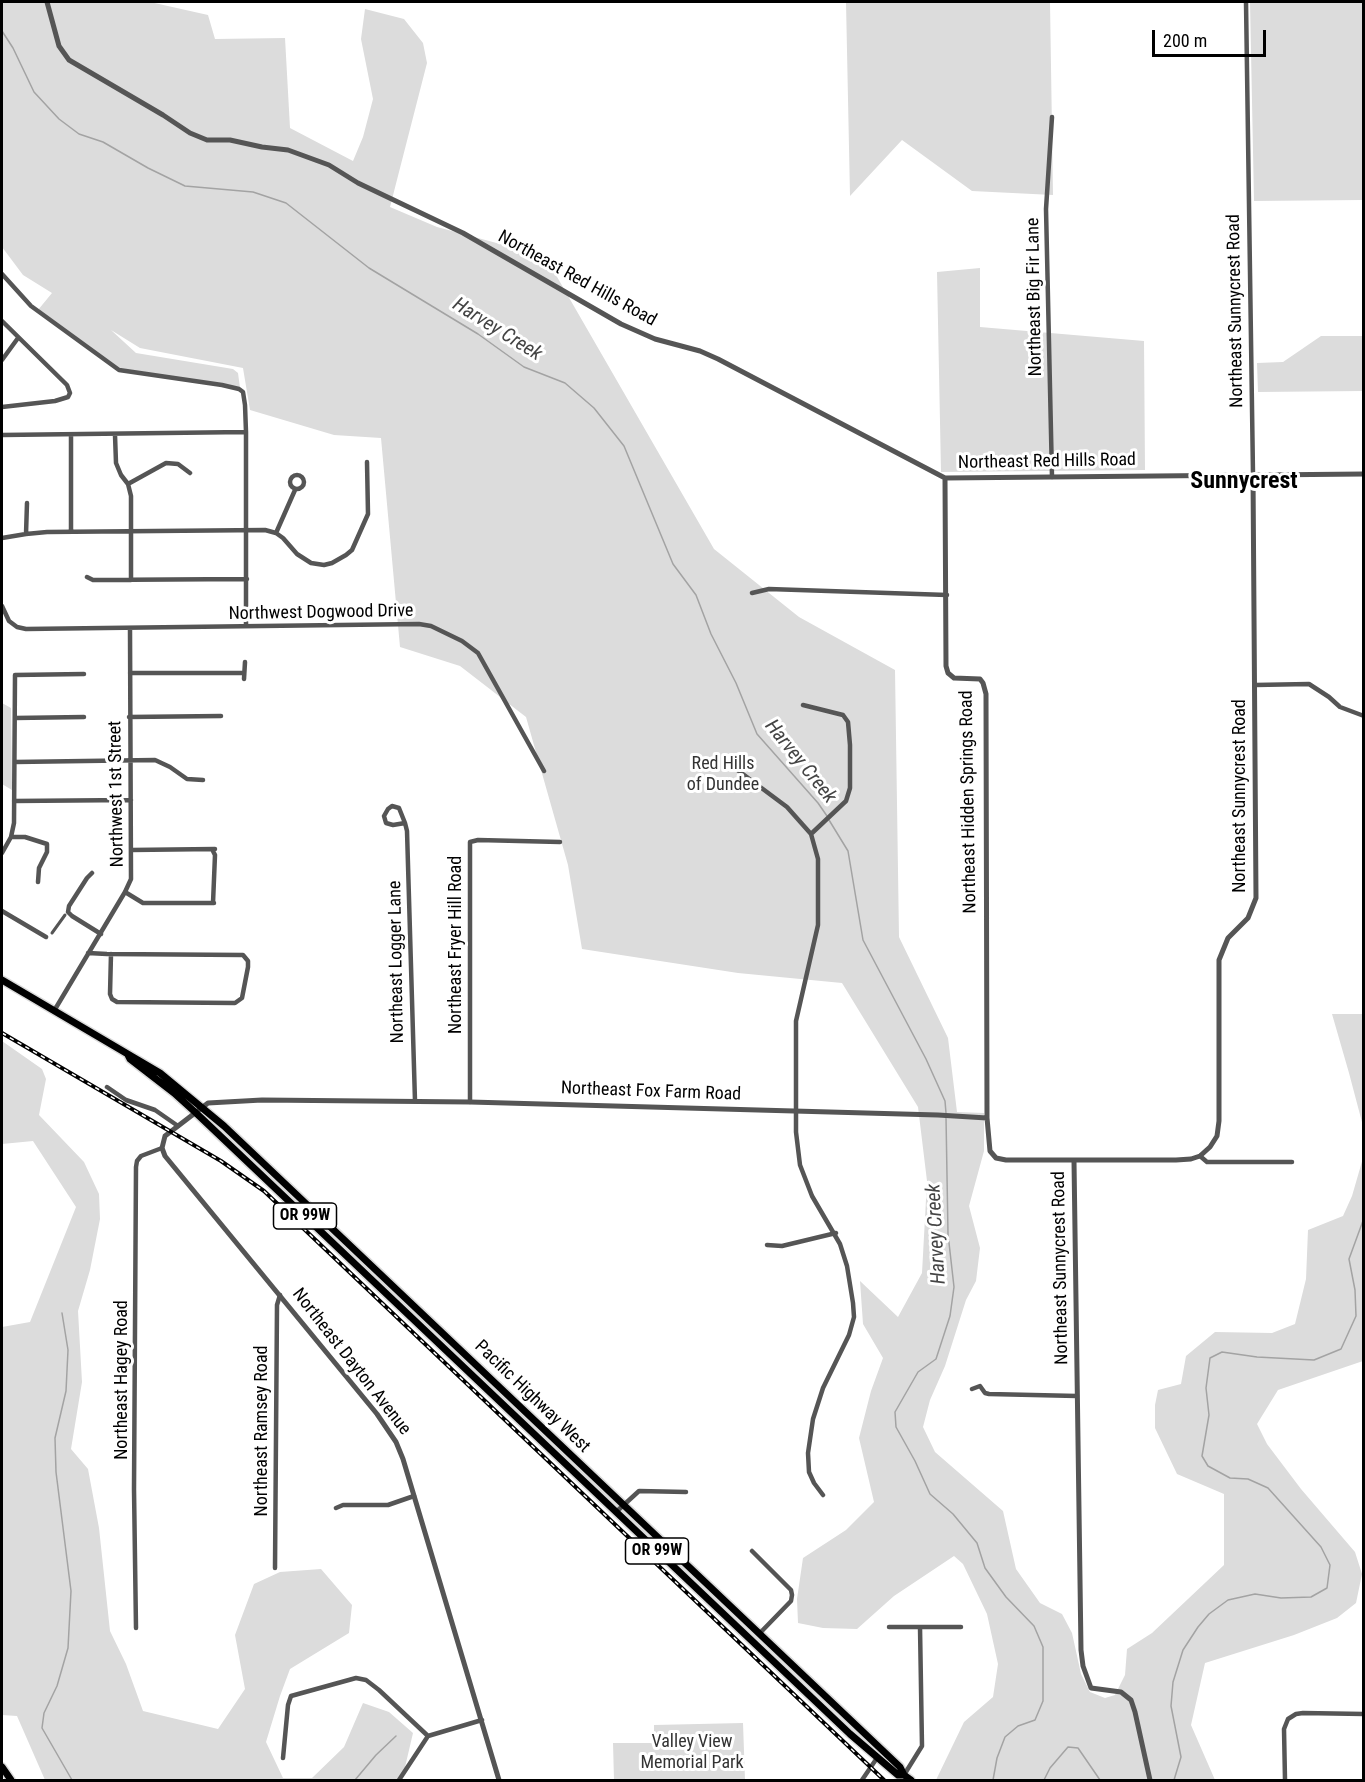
<!DOCTYPE html>
<html>
<head>
<meta charset="utf-8">
<style>
  body { margin:0 }
  #map { position:relative; width:1365px; height:1782px; overflow:hidden; background:#fff; font-family:"Roboto Condensed",sans-serif }
  canvas { display:block }
  .frame { position:absolute; inset:0; border:3px solid #000; pointer-events:none }
  .scale { position:absolute; left:1152px; top:30px; width:114px; height:27px; box-sizing:border-box; border:3px solid #000; border-top:0; padding-left:8px; font-size:18px; line-height:21px; white-space:nowrap; color:#000; -webkit-text-stroke:4px #fff; paint-order:stroke }
</style>
</head>
<body>
<div id="map">
<canvas width="1365" height="1782"></canvas>
<div class="frame"></div>
<div class="scale">200 m</div>
</div>
<script>
const context = document.querySelector('canvas').getContext('2d');
context.lineJoin = 'round';
function paint(path, color) { context.fillStyle = color; context.fill(path, 'evenodd'); }
const shape = rows => new Path2D(rows.map(r => 'M' + r).join(''));
function trace(path, color, width, dash) { context.strokeStyle = color; context.lineWidth = width; context.lineCap = dash ? 'butt' : 'round'; context.setLineDash(dash || []); context.stroke(path); }
function label(font, color, halo, rows, align = 'center') {
  context.font = font + ' "Roboto Condensed",sans-serif'; context.lineWidth = 6; context.setLineDash([]); context.textBaseline = 'middle'; context.strokeStyle = halo; context.fillStyle = color; for (const [text, x, y, turn = 0] of rows) {
    context.save(); context.translate(x, y); context.rotate((+turn || 0) * Math.PI / 180); context.textAlign = isNaN(turn) ? turn : align; if (halo) context.strokeText(text, 0, 0); context.fillText(text, 0, 0); context.restore();
  }
}
const green = shape([
  [2,2,150,2,208,15,215,39,285,38,290,128,353,161,363,137,373,99,361,39,365,9,404,19,423,43,427,63,390,207,437,227,545,256,714,549,799,617,895,670,899,937,948,1038,957,1112,984,1113,984,1151,969,1206,980,1248,976,1281,966,1300,945,1366,930,1400,923,1427,935,1452,1003,1511,1016,1569,1040,1603,1062,1614,1072,1633,1081,1674,1090,1692,1105,1698,1115,1695,1125,1675,1127,1649,1152,1633,1224,1565,1224,1494,1177,1474,1155,1428,1155,1405,1158,1390,1181,1384,1186,1356,1215,1332,1272,1333,1295,1324,1306,1279,1308,1230,1343,1216,1352,1196,1363,1158,1363,1361,1278,1390,1257,1424,1267,1444,1301,1489,1355,1552,1362,1574,1356,1603,1337,1618,1294,1635,1205,1663,1191,1725,1215,1780,936,1780,964,1722,993,1697,998,1664,987,1614,963,1564,954,1556,894,1596,857,1629,823,1628,798,1623,797,1599,803,1558,846,1530,874,1502,859,1438,871,1391,883,1358,863,1324,860,1281,898,1317,922,1273,927,1181,918,1107,842,983,738,973,582,949,568,865,526,717,460,666,400,647,381,438,334,435,250,410,243,368,140,348,111,330,136,353,233,369,238,373,240,388,120,369,38,310,52,293,23,275,2,247],
  [846,2,1050,2,1053,195,972,191,902,140,850,196],
  [1250,2,1363,2,1363,200,1254,201],
  [980,268,980,327,1144,341,1145,470,941,472,937,272],
  [1321,336,1363,336,1363,391,1258,392,1257,363,1283,362],
  [2,703,11,708,12,790,2,784],
  [1332,1014,1363,1014,1363,1126,1349,1073],
  [2,1041,42,1069,46,1079,39,1115,84,1162,99,1194,100,1219,90,1270,78,1311,82,1382,71,1449,88,1469,99,1528,110,1631,126,1664,143,1711,218,1729,245,1689,235,1635,254,1584,280,1572,321,1569,352,1605,349,1633,290,1669,280,1696,266,1742,283,1778,312,1778,344,1747,363,1703,389,1712,413,1733,402,1780,45,1780,17,1716,2,1715,2,1327,30,1322,76,1207,33,1141,2,1144],
  [743,1723,745,1780,614,1780,613,1743,654,1743,654,1725]
]);
const stream = shape([
  [2,31,13,48,34,92,59,119,79,134,103,142,148,168,185,186,253,192,286,203,369,268,478,334,524,367,565,383,594,408,624,446,673,564,696,595,711,634,736,683,757,734,818,803,827,816],
  [829,820,848,851,863,940,926,1059,945,1101,946,1113],
  [946,1117,948,1234,954,1287,950,1316,936,1359,918,1372,895,1412,896,1427,915,1461,930,1494,953,1514,977,1543,985,1568,1006,1597,1034,1626,1043,1647,1043,1701,1035,1720,1018,1726,1005,1737,997,1758,993,1780],
  [62,1313,68,1350,66,1391,55,1438,56,1472,71,1591,68,1648,57,1686,44,1713,42,1728,72,1780],
  [355,1780,376,1755,396,1736],
  [1044,1780,1050,1768,1068,1747,1078,1748,1100,1780],
  [1174,1780,1181,1757,1171,1706,1173,1682,1183,1650,1198,1627,1209,1614,1228,1600,1255,1594,1281,1598,1311,1597,1327,1588,1330,1565,1321,1547,1268,1488,1248,1479,1230,1478,1208,1466,1202,1456,1209,1415,1206,1388,1210,1358,1222,1352,1257,1357,1314,1360,1341,1349,1356,1316,1355,1290,1349,1259,1364,1218]
]);
const pedestrian = shape([
  [52,933,65,915]
]);
const minor = shape([
  [1246,2,1253,474],
  [2,274,31,306,119,370,222,385,239,389,243,392,245,405,246,432,246,626],
  [2,321,67,385,70,393,68,397,55,401,2,407],
  [2,360,18,338],
  [2,435,246,432],
  [71,435,71,532],
  [115,435,116,463,121,475,128,484,131,496,131,580],
  '290 482a7 7 0 1 1 14 0a7 7 0 1 1-14 0Z',
  [1052,477,1046,209,1052,117],
  [128,484,166,463,178,464,190,473],
  [276,533,295,490],
  [26,534,27,503],
  [2,538,26,534,47,532,265,530,276,533,283,538,297,554,311,563,324,565,332,563,346,555,352,550,368,514,367,462],
  [87,577,93,580,247,579],
  [752,593,769,589,947,595],
  [2,606,9,621,17,627,26,629,419,624,431,626,462,641,478,653,544,771],
  [130,673,244,673],
  [244,679,245,662],
  [1255,685,1309,684,1329,697,1340,707,1364,716],
  [803,705,843,715,848,722,850,745,850,788,846,801,811,834,818,859,818,925,796,1021,796,1132,800,1165,812,1196,840,1244,847,1266,853,1303,854,1317,849,1335,823,1388,813,1419,808,1453,809,1472,814,1483,823,1495],
  [129,717,221,716],
  [15,718,84,717],
  [15,762,155,760,170,767,187,779,203,780],
  [728,763,787,807,811,834],
  [14,801,131,800],
  [405,823,393,825,386,823,384,816,388,809,392,806,399,808,405,823,407,831,415,1101],
  [11,837,25,837,47,844,47,852,39,868,38,882],
  [131,850,215,849],
  [213,851,215,855,213,903],
  [2,853,11,837,14,823,15,675,84,674],
  [92,873,87,878,69,906,68,912,72,916,101,934],
  [125,892,143,903,214,903],
  [2,911,46,937],
  [88,953,107,954,243,955,248,961,248,967,242,998,235,1003,117,1002,112,999,110,994,111,954],
  [54,1011,125,892,131,879,130,629],
  [107,1087,126,1100,155,1110,178,1126],
  [470,1102,470,842,478,840,560,842],
  [1200,1156,1207,1162,1292,1162],
  [767,1245,782,1246,836,1233],
  [972,1389,980,1386,985,1393,989,1394,1077,1396],
  [336,1508,343,1505,388,1505,414,1496],
  [616,1512,639,1491,686,1492],
  [752,1551,791,1590,792,1595,791,1601,759,1634],
  [275,1568,277,1305,280,1295],
  [889,1627,961,1627],
  [136,1628,134,1489,136,1167,137,1161,141,1156,162,1148],
  [283,1758,288,1705,291,1696,356,1678,366,1680,379,1690,428,1736],
  [904,1775,922,1746,920,1627],
  [399,1780,428,1736,482,1720],
  [862,1780,877,1758],
  [1285,1780,1284,1729,1288,1719,1296,1714,1303,1713,1364,1714]
]);
const tertiary = shape([
  [47,2,59,46,69,60,163,115,190,133,207,140,230,140,262,147,288,150,329,165,358,183,463,233,621,324,655,339,700,351,718,359,945,478,1364,474],
  [945,478,946,666,948,673,954,678,980,679,983,683,986,694,987,1118,990,1151,996,1158,1006,1160,1176,1160,1191,1159,1200,1156,1210,1147,1217,1136,1219,1121,1219,960,1228,938,1248,918,1256,898,1253,474],
  [1074,1161,1081,1650,1083,1666,1091,1688,1121,1692,1131,1700,1135,1712,1150,1780],
  [499,1780,403,1459,396,1442,377,1414,165,1156,162,1148,165,1136,208,1103,262,1100,470,1102,938,1115,987,1118]
]);
const primary = shape([
  [2,980,160,1073,224,1126,900,1767,904,1775],
  [128,1055,130,1059,174,1093,195,1112,850,1734,898,1775,904,1775,911,1780]
]);
const trunk = shape([
  [2,1767,11,1780]
]);
const rail = shape([
  [2,1033,221,1161,264,1191,884,1780]
]);
const shields = [
  [305,1216,63],
  [657,1551,63]
];
const shieldNames = [
  ["OR 99W",305,1216],
  ["OR 99W",657,1551]
];
const streetNames = [
  ["Northeast Red Hills Road",577,279,29],
  ["Northeast Big Fir Lane",1035,297,-91],
  ["Northeast Sunnycrest Road",1236,311,-91],
  ["Northeast Red Hills Road",1047,462,-1],
  ["Northwest Dogwood Drive",321,613,-1],
  ["Northwest 1st Street",117,794,-91],
  ["Northeast Sunnycrest Road",1240,796,-90],
  ["Northeast Hidden Springs Road",969,802,-91],
  ["Northeast Fryer Hill Road",456,945,-90],
  ["Northeast Logger Lane",397,962,-91],
  ["Northeast Fox Farm Road",651,1092,2],
  ["Northeast Sunnycrest Road",1061,1268,-91],
  ["Northeast Dayton Avenue",351,1362,52],
  ["Northeast Hagey Road",122,1380,-90],
  ["Pacific Highway West",532,1397,44],
  ["Northeast Ramsey Road",262,1431,-90]
];
const parkNames = [
  ["Red Hills",723,764],
  ["of Dundee",723,785],
  ["Valley View",692,1742],
  ["Memorial Park",692,1763]
];
const waterNames = [
  ["Harvey Creek",497,330,32],
  ["Harvey Creek",800,762,51],
  ["Harvey Creek",937,1234,-93]
];
const districtNames = [
  ["Sunnycrest",1244,482]
];
paint(green, '#dcdcdc');
trace(stream, '#a3a3a3', 1.5);
trace(primary, '#dbdbdb', 10);
trace(trunk, '#dbdbdb', 10);
trace(pedestrian, '#555', 3);
trace(minor, '#555', 4.5);
trace(tertiary, '#555', 5);
trace(primary, '#000', 7);
trace(trunk, '#000', 7);
trace(rail, '#000', 4);
trace(rail, '#fff', 1.5, [4.5]);
for (const [x, y, w] of shields) { const box = new Path2D(); box.roundRect(x - w / 2, y - 13, w, 26, 4.5); context.fillStyle = '#fff'; context.fill(box); trace(box, '#000', 1.5); }
label('bold 16px', '#000', null, shieldNames);
label('18px', '#000', '#fff', streetNames);
label('18px', '#333', '#fff', parkNames);
label('italic 20px', '#444', '#fff', waterNames);
label('bold 24px', '#000', '#fff', districtNames);
</script>
</body>
</html>
